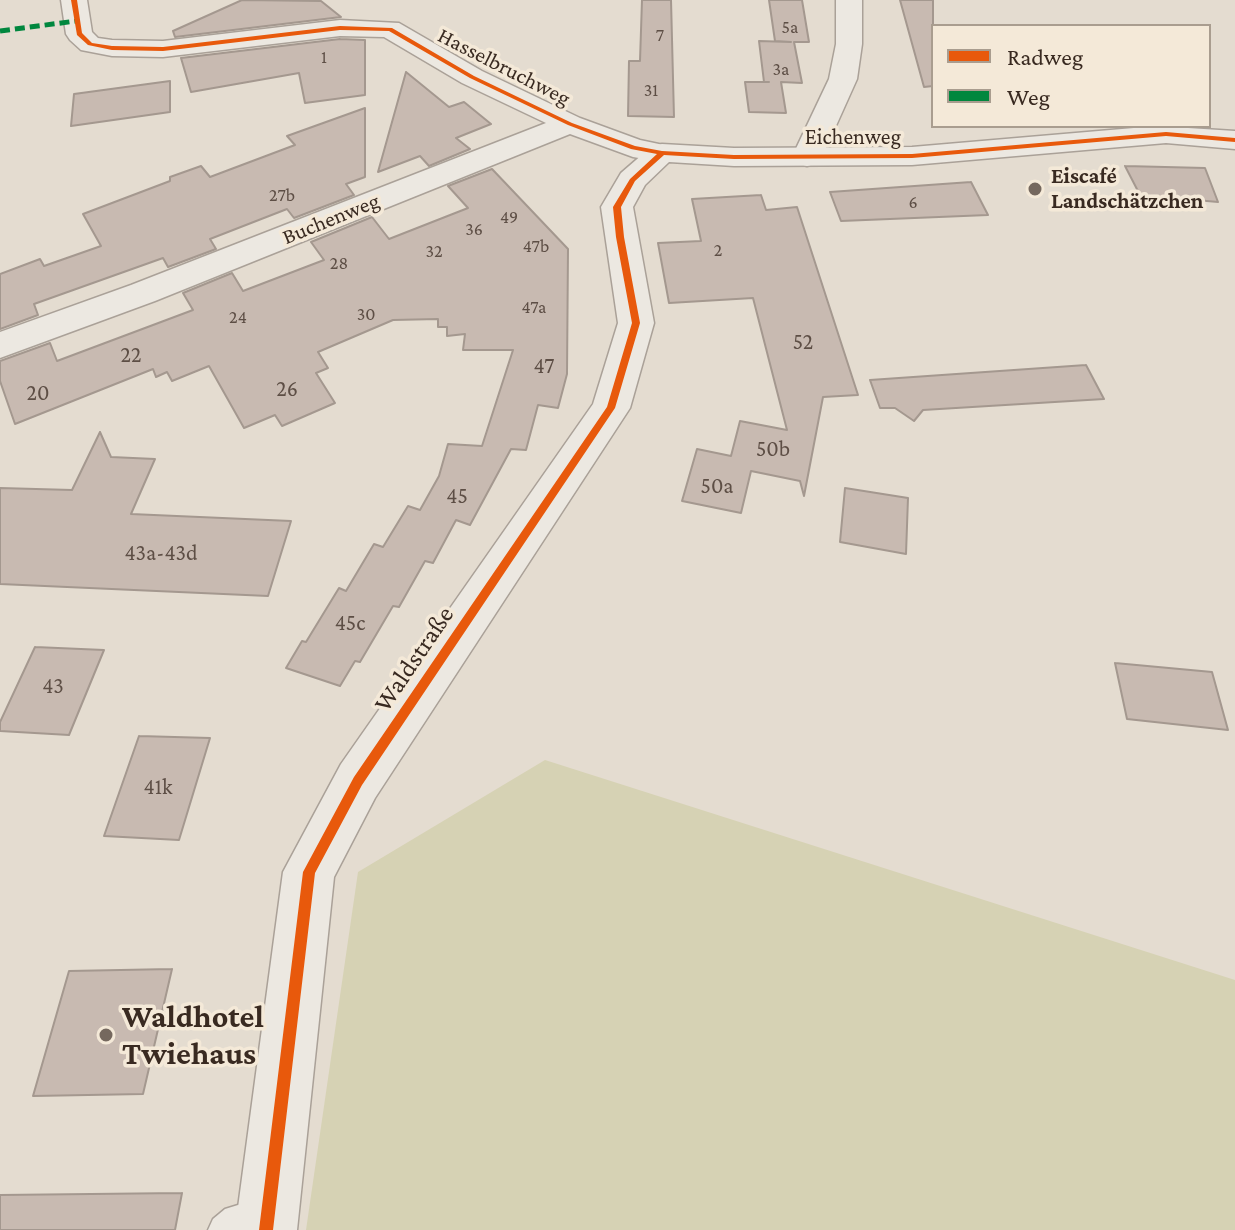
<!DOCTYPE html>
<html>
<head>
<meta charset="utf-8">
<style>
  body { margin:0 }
  #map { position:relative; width:1235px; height:1230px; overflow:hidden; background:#e4dcd0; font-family:"Crimson Pro",serif }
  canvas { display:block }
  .legend { position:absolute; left:931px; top:24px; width:280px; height:104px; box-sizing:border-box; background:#f4e9d8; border:2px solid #a99d8f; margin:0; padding:10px 14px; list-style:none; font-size:24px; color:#392a21 }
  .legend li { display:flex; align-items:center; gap:16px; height:40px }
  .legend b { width:40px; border:2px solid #a99d8f }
</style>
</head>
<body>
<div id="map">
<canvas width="1235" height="1230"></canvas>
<ul class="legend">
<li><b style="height:10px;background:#e8590c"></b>Radweg</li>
<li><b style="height:10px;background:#00873e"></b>Weg</li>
</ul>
</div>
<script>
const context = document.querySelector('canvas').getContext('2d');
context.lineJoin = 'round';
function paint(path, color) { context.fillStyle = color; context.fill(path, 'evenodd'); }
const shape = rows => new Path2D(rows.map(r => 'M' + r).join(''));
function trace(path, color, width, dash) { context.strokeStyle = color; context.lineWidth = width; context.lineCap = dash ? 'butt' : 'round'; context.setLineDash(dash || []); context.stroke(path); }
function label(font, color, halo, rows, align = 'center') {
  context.font = font + ' "Crimson Pro",serif'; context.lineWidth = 7; context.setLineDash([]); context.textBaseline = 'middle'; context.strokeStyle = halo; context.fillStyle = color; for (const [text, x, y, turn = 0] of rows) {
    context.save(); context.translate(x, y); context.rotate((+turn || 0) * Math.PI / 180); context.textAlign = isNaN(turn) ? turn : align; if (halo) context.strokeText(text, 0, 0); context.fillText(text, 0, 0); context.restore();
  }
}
const green = shape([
  [545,760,1235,980,1235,1230,306,1230,358,872]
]);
const building = shape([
  [242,0,321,1,341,17,175,37,173,31,242,0],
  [642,0,671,0,674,117,628,116,629,61,640,61,642,0],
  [769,0,802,0,809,42,794,42,802,83,781,82,786,113,749,112,745,82,769,82,764,82,759,41,791,42,775,41,769,0],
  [900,0,933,0,933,86,924,87,900,0],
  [340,39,365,40,365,95,305,103,299,73,191,92,181,58,340,39],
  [406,72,449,107,464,102,491,124,456,138,470,149,429,166,420,156,378,172,406,72],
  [170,81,170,112,71,126,74,94,170,81],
  [365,108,365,177,346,184,354,195,294,218,287,209,210,239,216,249,168,267,163,258,34,304,38,315,0,329,0,274,40,259,44,266,101,246,83,214,170,181,170,177,201,166,210,177,295,145,287,136,365,108],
  [1125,166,1205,168,1218,202,1140,195,1125,166],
  [492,169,568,249,567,374,558,408,538,405,526,450,511,449,470,525,456,520,433,563,425,561,399,607,393,606,360,662,355,661,340,686,286,668,302,641,306,642,339,588,346,591,374,544,383,547,408,506,420,510,439,476,448,444,482,446,513,350,463,350,465,334,447,336,447,327,438,327,438,319,393,320,318,352,328,368,316,373,335,403,282,426,275,415,244,428,209,366,172,381,167,372,156,377,153,369,15,424,0,381,0,361,50,343,57,361,193,310,183,293,232,273,243,291,324,260,311,242,372,217,389,239,468,208,448,186,492,169],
  [971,182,988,215,841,221,830,192,971,182],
  [761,195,766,210,797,207,858,395,823,397,804,496,800,481,751,471,741,513,682,501,697,449,731,456,740,421,787,430,753,298,669,303,658,243,701,241,692,199,761,195],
  [1086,365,1104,399,923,410,914,421,895,408,880,408,870,380,1086,365],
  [100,432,111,457,155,459,131,514,291,521,268,596,0,584,0,488,72,490,100,432],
  [845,488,908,498,906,554,840,542,845,488],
  [35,647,104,650,69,735,0,731,0,722,35,647],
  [1115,663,1212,672,1228,730,1127,719,1115,663],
  [139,736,210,738,179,840,104,836,139,736],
  [172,969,143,1094,33,1096,69,971,172,969],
  [182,1193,175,1230,0,1230,0,1195,182,1193]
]);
const service = shape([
  [264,1197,275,1202,280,1213,275,1224,258,1230,208,1230,213,1219,225,1209,264,1197]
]);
const minor = shape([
  [61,0,87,0,92,32,98,38,112,40,163,41,340,20,399,23,482,71,580,118,640,140,673,147,677,153,673,159,662,162,633,157,570,134,155,301,0,358,0,332,131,285,546,123,462,83,384,37,340,36,163,57,112,56,81,50,70,40,66,34,61,0],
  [836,0,862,0,862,44,857,79,822,157,818,163,807,166,796,163,792,157,829,79,836,44,836,0]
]);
const tertiary = shape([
  [1157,126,1235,131,1235,149,1166,143,912,165,734,166,669,162,645,185,633,207,654,323,630,408,375,798,334,877,297,1230,235,1230,283,872,341,764,593,404,618,323,601,207,621,173,651,147,662,144,734,148,912,147,1157,126]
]);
const quiet = shape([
  [0,31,76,21]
]);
const cycleway = shape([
  [71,0,77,0,82,33,92,43,112,46,163,47,340,26,392,28,474,76,572,123,635,146,662,151,734,155,912,154,1166,132,1235,138,1235,142,1166,136,912,158,734,159,664,155,635,181,621,207,624,237,640,323,615,408,362,785,315,873,273,1230,259,1230,303,872,354,777,607,407,632,323,616,237,613,207,630,179,657,154,631,149,568,125,470,78,389,31,340,30,163,51,112,50,88,45,77,35,71,0]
]);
const markers = [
  [1035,189,8,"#75685e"],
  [106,1035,8,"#75685e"]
];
const farNumbernames = [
  ["5a",790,27],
  ["7",660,35],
  ["1",324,57],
  ["3a",781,69],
  ["31",651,90],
  ["27b",282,195],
  ["6",913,202],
  ["49",509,217],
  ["36",474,229],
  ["47b",536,246],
  ["2",718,250],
  ["32",434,251],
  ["28",339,263],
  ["47a",534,307],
  ["30",366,314],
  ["24",238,317]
];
const farStreetnames = [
  ["Hasselbruchweg",504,67,27],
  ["Eichenweg",853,137],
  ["Buchenweg",331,219,-22]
];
const farPoinames = [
  ["Eiscafé",1051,176],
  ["Landschätzchen",1051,201]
];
const numberNames = [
  ["52",803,342],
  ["22",131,355],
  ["47",544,366],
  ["26",287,389],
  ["20",38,393],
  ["50b",773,449],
  ["50a",717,486],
  ["45",457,496],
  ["43a-43d",161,553],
  ["45c",350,623],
  ["43",53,686],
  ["41k",158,787]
];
const streetNames = [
  ["Waldstraße",414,659,-56]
];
const nearPoinames = [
  ["Waldhotel",122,1017],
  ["Twiehaus",122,1054]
];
paint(green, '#d6d2b4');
paint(building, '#c8bab1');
trace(building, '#a4988f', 2);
trace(service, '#aaa198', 3);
trace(minor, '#aaa198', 3);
trace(tertiary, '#aaa198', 3);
paint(service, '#ece8e1');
paint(minor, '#ece8e1');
paint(tertiary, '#ece8e1');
trace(quiet, '#00873e', 5, [10, 5]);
paint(cycleway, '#e8590c');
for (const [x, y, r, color] of markers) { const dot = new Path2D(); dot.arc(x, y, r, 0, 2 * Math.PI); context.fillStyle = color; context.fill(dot); trace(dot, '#f4e9d8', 3); }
label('18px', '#5d4e45', null, farNumbernames);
label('22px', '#392a21', '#f4e9d8', farStreetnames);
label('bold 22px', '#392a21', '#f4e9d8', farPoinames, 'left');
label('22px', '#5d4e45', null, numberNames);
label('26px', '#392a21', '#f4e9d8', streetNames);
label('bold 32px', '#392a21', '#f4e9d8', nearPoinames, 'left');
</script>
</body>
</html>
